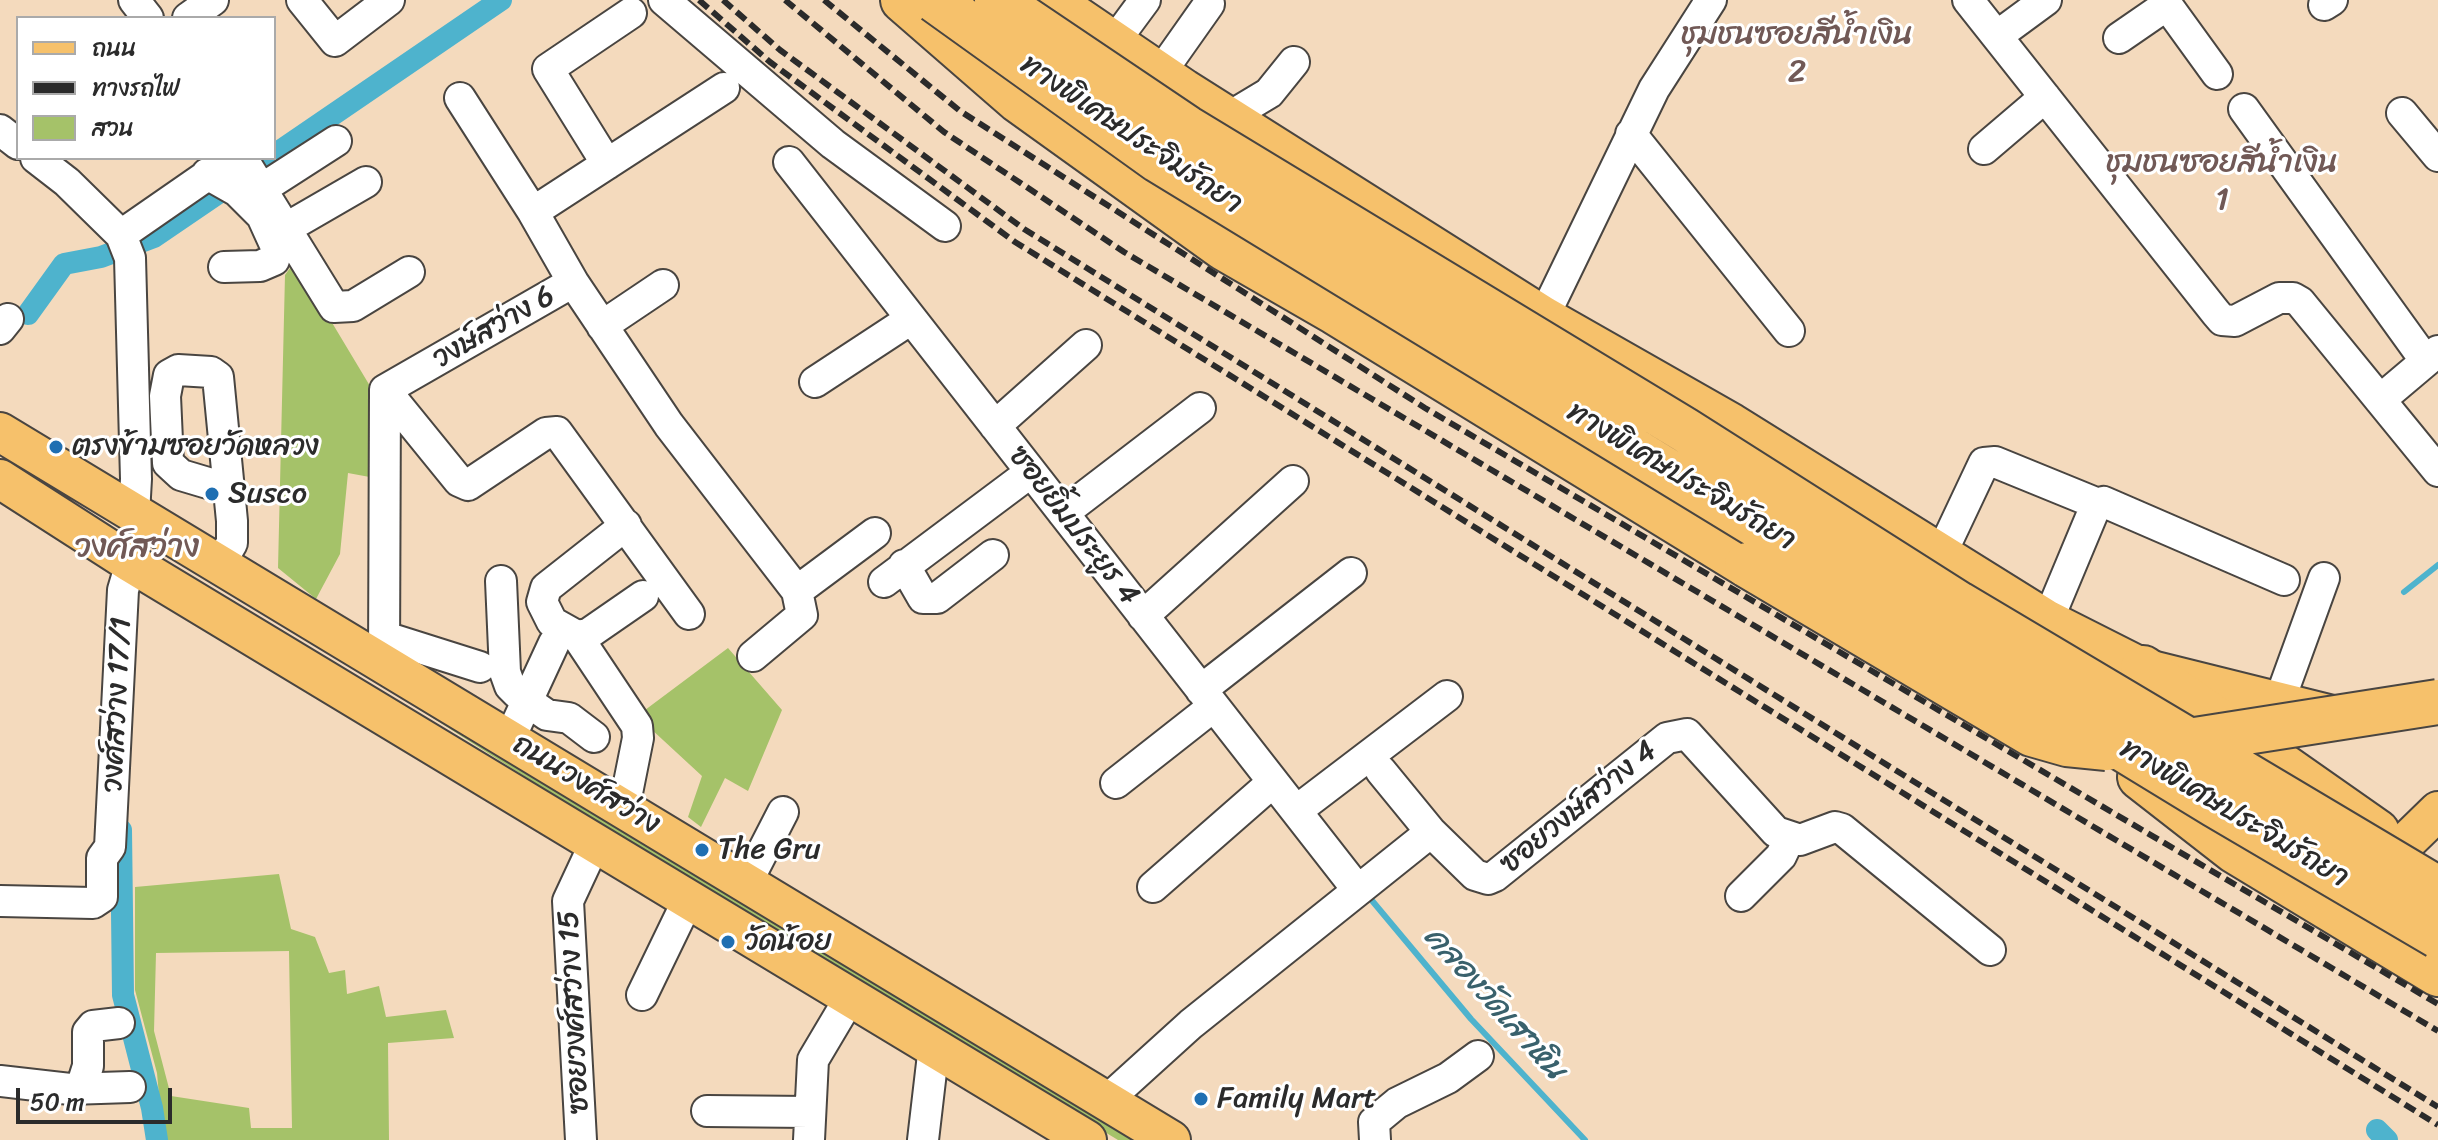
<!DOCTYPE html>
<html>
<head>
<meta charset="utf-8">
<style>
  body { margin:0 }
  #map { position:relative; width:2438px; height:1140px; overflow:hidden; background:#f4dabd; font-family:Sriracha,"Playpen Sans Thai",sans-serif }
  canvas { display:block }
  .legend { position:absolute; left:16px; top:16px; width:260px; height:144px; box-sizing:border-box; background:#fff; border:2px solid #aaa; margin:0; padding:10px 14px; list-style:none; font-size:24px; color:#2b2b2b }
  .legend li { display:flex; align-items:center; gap:16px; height:40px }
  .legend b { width:40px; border:2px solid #aaa }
  .scale { position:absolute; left:16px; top:1088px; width:156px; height:36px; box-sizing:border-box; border:4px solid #2b2b2b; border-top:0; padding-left:10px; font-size:24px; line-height:28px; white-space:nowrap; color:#2b2b2b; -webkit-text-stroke:6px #fff; paint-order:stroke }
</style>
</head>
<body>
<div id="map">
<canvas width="2438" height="1140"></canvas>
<ul class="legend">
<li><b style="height:10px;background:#f6c16b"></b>ถนน</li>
<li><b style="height:10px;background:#2b2b2b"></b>ทางรถไฟ</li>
<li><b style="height:22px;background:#a5c269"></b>สวน</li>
</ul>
<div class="scale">50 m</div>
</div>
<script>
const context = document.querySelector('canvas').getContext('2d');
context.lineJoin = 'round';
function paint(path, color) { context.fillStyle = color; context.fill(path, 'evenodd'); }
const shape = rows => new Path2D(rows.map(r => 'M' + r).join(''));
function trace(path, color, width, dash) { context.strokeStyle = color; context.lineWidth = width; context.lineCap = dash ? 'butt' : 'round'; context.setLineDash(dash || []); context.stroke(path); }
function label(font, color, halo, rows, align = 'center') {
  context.font = font + ' Sriracha,"Playpen Sans Thai",sans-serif'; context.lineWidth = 6; context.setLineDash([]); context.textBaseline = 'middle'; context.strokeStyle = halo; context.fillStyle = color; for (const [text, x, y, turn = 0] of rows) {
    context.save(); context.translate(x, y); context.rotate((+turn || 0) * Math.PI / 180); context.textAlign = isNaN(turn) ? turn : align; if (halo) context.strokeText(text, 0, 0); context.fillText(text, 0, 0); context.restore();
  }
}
const green = shape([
  [295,261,373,391,375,478,348,473,340,554,316,599,278,568,285,275],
  [133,530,1147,1140,1118,1140,673,871,345,662,131,534],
  [728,648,782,710,748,791,725,778,701,827,688,817,702,776,637,716],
  [279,874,291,929,315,937,329,973,345,970,347,994,379,986,386,1017,446,1010,454,1038,388,1043,389,1140,163,1140,157,1073,135,990,135,887],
  [289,951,292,1128,251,1128,249,1108,171,1096,154,1031,156,953]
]);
const stream = shape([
  [2404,592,2438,565],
  [1369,897,1471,1019,1585,1140]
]);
const canal = shape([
  [274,155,501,0],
  [28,314,64,264,101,257,154,237,270,158],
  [121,830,123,995,152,1108,157,1140],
  [2377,1130,2387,1140]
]);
const minor = shape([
  [134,0,148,18],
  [302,0,335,41,389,0],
  [664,0,833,144,945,226],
  [1968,0,2216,313,2222,320,2235,321,2279,298,2293,298,2300,302,2438,471],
  [2167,5,2217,74],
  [2324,5,2332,0],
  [188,18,213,0],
  [1997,36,2046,0],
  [2119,38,2167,5,2163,0],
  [1114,42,1145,0],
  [1161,72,1209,4],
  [460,98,533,212],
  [2244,109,2425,360],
  [2402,113,2438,156],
  [1229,117,1269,93,1294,62],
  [0,130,18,144],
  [1631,134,1789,331],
  [1984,149,2045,97],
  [36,158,67,182,121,235,130,258,136,479,134,514],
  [242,158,334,307,353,306,409,272],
  [789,162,1357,889],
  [607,164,548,69,631,13],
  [207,174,237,191,262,216,277,249,274,260,260,266,224,267],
  [263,188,336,141],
  [283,230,366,182],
  [121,235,222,165],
  [573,282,669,425,797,591,875,533],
  [1544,316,1654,89,1711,0],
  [602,326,663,285],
  [0,329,8,319],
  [815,382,911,319],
  [385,390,459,481,468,485,546,433,557,432,689,614],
  [2380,400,2438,351],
  [995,426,1086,345],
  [1063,513,1200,408],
  [626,525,546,588,542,602,552,622,577,636,588,634,643,596],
  [1942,552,1984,463,1995,462,2098,504],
  [219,565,232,543,232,521,218,377,211,372,178,370,169,375,165,396,168,463,181,475,228,489],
  [904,565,923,598,937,598,993,555],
  [501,581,505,672,510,686,517,693,530,693],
  [884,582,1031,472],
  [1143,616,1293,481],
  [2048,620,2094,510,2104,502,2284,580],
  [577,636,637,726,638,738,624,808],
  [385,637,480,667],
  [753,656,802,615,797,591],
  [384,664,385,390,573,282,533,212,724,88],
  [1201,690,1351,573],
  [527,701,547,715,569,718,594,737],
  [2279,702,2324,578],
  [510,738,554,643],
  [1381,771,1431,832,1475,875,1488,879,1495,876,1667,738,1687,734,1776,832,1800,840,1835,827,1842,829,1990,950],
  [1116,783,1214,706],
  [1296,811,1447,696],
  [747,882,783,812],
  [1153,887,1273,782],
  [1741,896,1781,856,1789,839],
  [0,901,93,903,102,897,102,858,110,847,123,590,131,563],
  [642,995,689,898],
  [0,1081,70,1089,130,1087],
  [81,1088,88,1066,88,1032,93,1026,119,1023],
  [1106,1101,1191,1024,1431,832],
  [707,1111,809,1112],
  [581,1140,568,901,596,841],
  [809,1140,813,1060,851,996],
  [923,1140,934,1046],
  [1375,1140,1374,1122,1397,1103,1448,1078,1478,1056]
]);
const major = shape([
  [1054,0,1185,89,1544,316,1732,423,2048,620,2143,668,2336,716],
  [0,432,1171,1140],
  [0,479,131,563,1087,1140],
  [2356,852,2385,853,2400,848,2438,811]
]);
const highway = shape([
  [903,0,1018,100,1224,248,1335,312,1747,565],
  [2143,668,2377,832],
  [2140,777,2235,851,2438,974]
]);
const rail = shape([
  [699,0,770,62,1015,242,2438,1125],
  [723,0,780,50,1024,229,2438,1107],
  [785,0,944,132,1124,252,2438,1031],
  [824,0,960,111,1425,408,2438,1004]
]);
const highwayBridge = shape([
  [935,0,1158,160,2215,805,2438,936],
  [997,0,1187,128,1685,430,1959,604,2438,889],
  [1747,565,2032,734,2067,744,2107,748],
  [2176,743,2438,702]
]);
const markers = [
  [56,447,8,"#1f6fb2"],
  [212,494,8,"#1f6fb2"],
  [702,850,8,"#1f6fb2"],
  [728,942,8,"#1f6fb2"],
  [1201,1099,8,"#1f6fb2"]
];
const streetNames = [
  ["ทางพิเศษประจิมรัถยา",1131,135,34],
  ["วงษ์สว่าง 6",494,328,-30],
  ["ทางพิเศษประจิมรัถยา",1681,477,31],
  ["ซอยยิ้มประยูร 4",1073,526,52],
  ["วงศ์สว่าง 17/1",118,705,-87],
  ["ถนนวงศ์สว่าง",586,785,31],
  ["ซอยวงษ์สว่าง 4",1579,808,-39],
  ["ทางพิเศษประจิมรัถยา",2234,814,31],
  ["ซอยวงศ์สว่าง 15",575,1012,-93]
];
const poiNames = [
  ["ตรงข้ามซอยวัดหลวง",72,447],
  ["Susco",228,494],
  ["The Gru",718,850],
  ["วัดน้อย",744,942],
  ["Family Mart",1217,1099]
];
const neighbourhoodNames = [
  ["ชุมชนซอยสีน้ำเงิน",1797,36],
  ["2",1797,73],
  ["ชุมชนซอยสีน้ำเงิน",2222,164],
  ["1",2222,201]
];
const waterNames = [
  ["คลองวัดเสาหิน",1494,1004,48]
];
const quarterNames = [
  ["วงศ์สว่าง",137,548]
];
paint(green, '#a5c269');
trace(stream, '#4eb3cd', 6);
trace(canal, '#4eb3cd', 22);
trace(minor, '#494541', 34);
trace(major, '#494541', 42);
trace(highway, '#494541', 48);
trace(minor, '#fff', 30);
trace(major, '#f6c16b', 38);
trace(highway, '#f6c16b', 44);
trace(rail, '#2b2b2b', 6, [12, 6]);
trace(highwayBridge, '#494541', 48, []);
trace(highwayBridge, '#f6c16b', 44);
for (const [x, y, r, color] of markers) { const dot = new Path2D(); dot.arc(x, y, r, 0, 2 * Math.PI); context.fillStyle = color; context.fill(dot); trace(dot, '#fff', 3); }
label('30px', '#2b2b2b', '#fff', streetNames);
label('30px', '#2b2b2b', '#fff', poiNames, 'left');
label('32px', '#715956', '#fff', neighbourhoodNames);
label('italic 32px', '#39616c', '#fff', waterNames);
label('34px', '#715956', '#fff', quarterNames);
</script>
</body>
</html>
